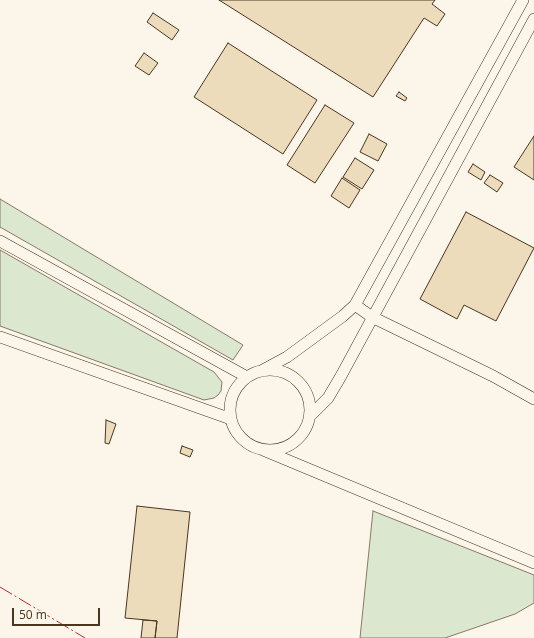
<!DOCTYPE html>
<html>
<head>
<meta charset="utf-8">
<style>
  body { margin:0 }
  #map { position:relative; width:534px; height:638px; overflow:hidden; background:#fbf6e9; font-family:"Open Sans",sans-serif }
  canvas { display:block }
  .scale { position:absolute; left:12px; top:608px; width:88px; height:18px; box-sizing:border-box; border:2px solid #4a3520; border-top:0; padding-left:5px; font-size:12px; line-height:14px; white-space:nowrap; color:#4a3520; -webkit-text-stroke:3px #fbf6e9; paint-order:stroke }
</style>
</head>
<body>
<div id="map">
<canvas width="534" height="638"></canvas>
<div class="scale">50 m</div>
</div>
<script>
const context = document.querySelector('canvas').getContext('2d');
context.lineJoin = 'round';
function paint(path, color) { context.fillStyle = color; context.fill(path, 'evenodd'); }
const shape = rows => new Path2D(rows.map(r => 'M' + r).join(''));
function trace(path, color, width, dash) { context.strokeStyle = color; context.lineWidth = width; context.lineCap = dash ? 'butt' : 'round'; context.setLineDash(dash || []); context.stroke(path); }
const green = shape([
  [0,199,243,345,233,360,0,227,0,199],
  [0,250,214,372,222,382,221,391,218,395,214,398,204,400,0,326,0,250],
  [373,511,534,575,534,603,515,614,445,638,360,638,373,511]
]);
const building = shape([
  [219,0,435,0,432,4,445,14,437,26,424,18,373,97,219,0],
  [153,13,179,30,172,40,147,22,153,13],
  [228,43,317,100,283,154,194,97,228,43],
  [144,53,158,63,149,75,135,66,144,53],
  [399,92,407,98,405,101,396,96,399,92],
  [325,105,354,123,315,183,287,165,325,105],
  [369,134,387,144,378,161,360,152,369,134],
  [534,136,534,180,514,167,534,136],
  [355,158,374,170,362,189,343,177,355,158],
  [473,164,485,172,481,180,468,172,473,164],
  [490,175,503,183,497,192,484,183,490,175],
  [342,178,360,190,349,208,331,196,342,178],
  [466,212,534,248,496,321,464,305,457,319,420,299,466,212],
  [106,420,116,424,109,444,105,443,106,420],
  [182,446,193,450,190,457,180,453,182,446],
  [137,506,190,512,177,638,155,638,157,621,125,618,137,506],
  [143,620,157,621,155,638,141,638,143,620]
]);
const street = shape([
  [0,241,247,377],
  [355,305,372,317,493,376,534,399],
  [0,337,231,419],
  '230 410a40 40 0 1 1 80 0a40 40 0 1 1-80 0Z',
  [261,371,287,357,343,316,355,305,523,0],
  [309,417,328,398,341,376,534,19],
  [263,450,534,563]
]);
const power = shape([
  [0,587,85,638]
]);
paint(green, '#dce7d0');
trace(green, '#887966', 1);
paint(building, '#ecdcbc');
trace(building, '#4a3520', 1);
trace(street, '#4a3520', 12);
trace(street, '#fbf6e9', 11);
trace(power, '#c62828', 1, [14, 3, 2, 3]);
</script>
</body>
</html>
